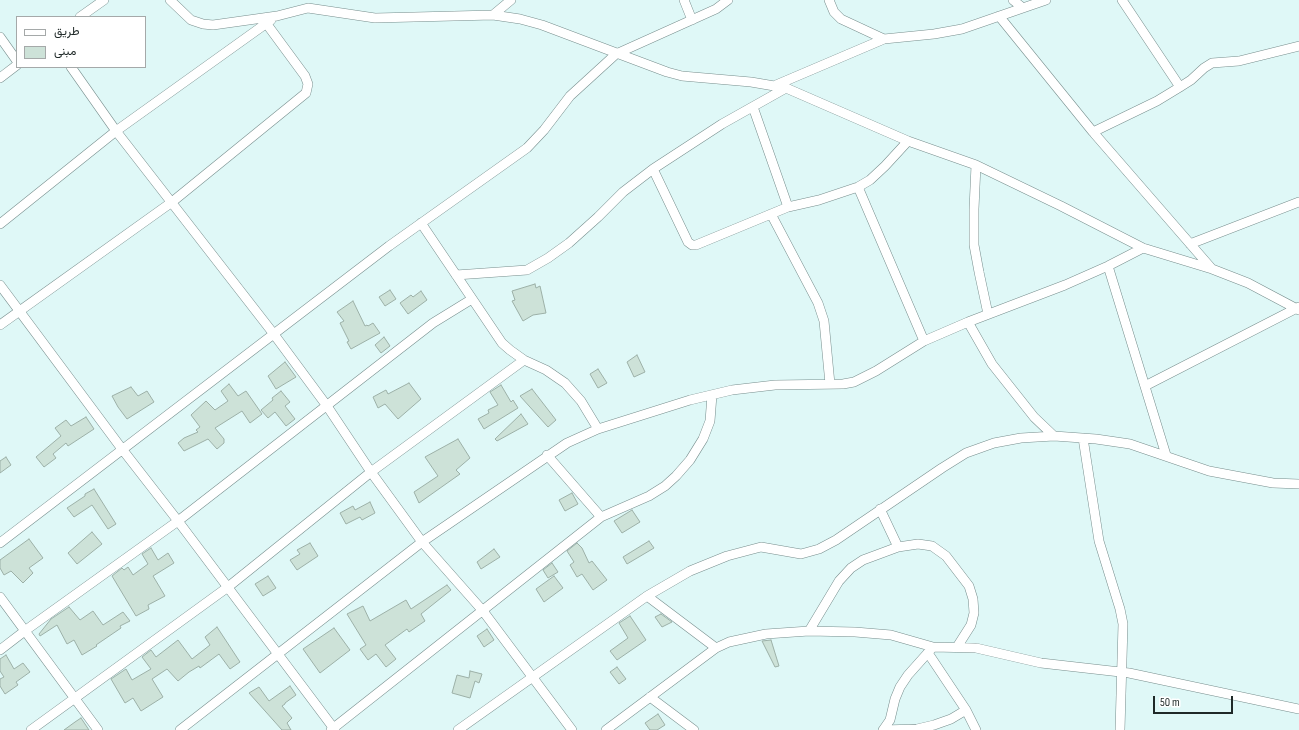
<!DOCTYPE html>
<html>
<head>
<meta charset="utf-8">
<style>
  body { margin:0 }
  #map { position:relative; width:1299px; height:730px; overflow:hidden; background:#dff8f7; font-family:"Sofia Sans Condensed",Vazirmatn,sans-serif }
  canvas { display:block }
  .legend { position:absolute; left:16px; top:16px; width:130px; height:52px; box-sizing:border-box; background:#fff; border:1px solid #a5a9a9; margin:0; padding:5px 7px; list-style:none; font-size:12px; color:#1f2928 }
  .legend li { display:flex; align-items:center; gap:8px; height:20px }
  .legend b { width:20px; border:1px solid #a5a9a9 }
  .scale { position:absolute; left:1153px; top:696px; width:80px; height:18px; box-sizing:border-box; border:2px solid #1f2928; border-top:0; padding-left:5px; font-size:12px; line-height:14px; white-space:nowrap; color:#1f2928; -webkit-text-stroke:3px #fff; paint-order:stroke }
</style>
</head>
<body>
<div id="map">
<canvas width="1299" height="730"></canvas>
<ul class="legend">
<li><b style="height:5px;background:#fff"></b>طريق</li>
<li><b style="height:11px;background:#cde2d8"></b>مبنى</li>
</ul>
<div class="scale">50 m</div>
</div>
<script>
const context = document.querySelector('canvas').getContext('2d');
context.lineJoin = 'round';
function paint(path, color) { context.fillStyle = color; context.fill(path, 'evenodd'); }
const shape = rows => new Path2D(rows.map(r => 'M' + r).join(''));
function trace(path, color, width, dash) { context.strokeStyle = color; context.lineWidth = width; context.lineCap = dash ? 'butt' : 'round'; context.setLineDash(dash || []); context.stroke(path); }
const building = shape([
  [535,284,536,288,540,286,546,313,533,315,523,321,512,301,515,300,512,291,535,284],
  [390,290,396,299,385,306,379,297,390,290],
  [421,291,427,300,408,314,400,303,411,295,413,297,421,291],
  [353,301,365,326,367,325,368,326,373,323,380,333,351,349,347,342,349,341,340,323,344,321,337,312,353,301],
  [384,337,390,346,381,353,375,345,384,337],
  [637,355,645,372,634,377,627,362,637,355],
  [285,362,296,377,276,389,268,376,285,362],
  [598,369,607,383,598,388,590,374,598,369],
  [409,383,421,399,398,419,385,404,378,408,373,397,386,390,388,394,409,383],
  [229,384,238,396,246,391,262,414,250,423,242,411,215,428,224,439,224,443,217,449,208,439,184,451,178,443,184,438,198,432,196,430,200,427,191,415,206,401,215,410,228,401,221,391,229,384],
  [501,385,511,402,513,400,518,408,484,429,478,419,489,413,488,410,498,405,490,392,501,385],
  [131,387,138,396,147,391,154,402,127,419,118,407,112,396,131,387],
  [532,389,556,420,548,427,520,396,532,389],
  [281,391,290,402,285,406,295,419,286,426,275,412,268,418,261,410,273,400,272,398,281,391],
  [521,414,528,424,497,441,495,439,521,414],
  [86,417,94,429,68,446,66,443,53,454,56,458,44,467,36,457,61,436,55,428,66,420,71,426,86,417],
  [458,439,470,458,456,470,460,474,419,503,414,492,438,476,425,457,458,439],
  [6,457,11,465,0,473,0,461,6,457],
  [94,489,116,524,108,529,92,505,74,517,67,508,85,496,85,494,94,489],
  [572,493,578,504,565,511,559,500,572,493],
  [370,502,375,513,362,520,360,517,346,524,340,513,353,506,355,510,370,502],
  [632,510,640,522,622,533,614,521,632,510],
  [92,532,102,544,77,564,68,553,92,532],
  [29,539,43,558,29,568,33,573,23,583,11,571,4,575,0,568,0,560,29,539],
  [649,541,654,548,627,564,623,557,649,541],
  [310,543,318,556,297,570,290,560,300,554,297,550,310,543],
  [577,543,582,548,589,563,592,561,607,580,593,590,582,574,577,577,570,565,574,562,567,551,577,543],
  [151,548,158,560,168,553,174,563,153,576,165,596,148,605,149,609,136,616,112,576,122,568,124,570,128,567,133,575,148,564,142,554,151,548],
  [494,549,500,557,481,569,477,562,494,549],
  [552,563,558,572,548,578,543,570,552,563],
  [268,576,276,588,263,596,255,584,268,576],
  [554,576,563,588,544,602,536,589,554,576],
  [447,585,451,590,421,614,425,621,409,632,407,629,385,645,396,659,386,667,376,654,368,660,360,649,366,645,347,614,363,606,370,621,406,600,411,609,447,585],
  [69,607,80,620,93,611,103,625,123,612,130,621,120,626,121,628,96,645,97,646,82,655,74,640,67,644,57,625,40,636,39,634,51,619,69,607],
  [661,614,672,622,662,627,655,617,661,614],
  [630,616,646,640,617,660,610,651,628,638,619,623,630,616],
  [217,627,240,662,230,669,219,654,200,668,199,666,189,672,178,681,167,669,152,679,163,697,141,711,133,698,125,703,111,679,126,669,132,680,151,669,142,657,151,650,156,657,178,640,192,659,210,645,205,637,217,627],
  [334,628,350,650,320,673,303,649,334,628],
  [487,629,494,640,484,647,477,636,487,629],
  [771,640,779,666,775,667,762,641,771,640],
  [6,655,14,669,23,663,30,672,16,682,18,685,5,694,0,686,0,679,4,677,0,671,0,659,6,655],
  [617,667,626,679,619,684,610,672,617,667],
  [470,671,482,674,479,683,475,681,470,698,452,693,457,675,469,678,470,671],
  [290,686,296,695,285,703,285,704,282,706,292,718,287,723,291,730,282,730,249,693,259,687,269,701,290,686],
  [658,714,665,725,657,730,650,730,645,723,658,714],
  [81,718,89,730,64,730,75,722,81,718]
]);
const street = shape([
  [170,0,191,20,203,24,213,25,277,16,308,8,375,18,493,15,520,19,542,25,667,72,682,76,751,82,786,88,908,141,976,165,1061,206,1143,248,1212,269,1248,283,1299,310],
  [684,0,692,20],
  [829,0,834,12,841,19,884,39],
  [1013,0,1023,8],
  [1122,0,1180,87],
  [493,15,511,0],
  [999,16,1093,132,1212,269],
  [80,17,104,0],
  [0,37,17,61],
  [71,67,116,131,273,333,327,406,371,472,422,542,483,611,572,730],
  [0,78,17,65],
  [776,85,884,39,934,34,962,29,1046,0],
  [753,107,788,207],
  [1093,132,1157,101,1180,87,1191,80,1204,68,1212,63,1239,61,1299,46],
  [976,165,974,209,974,245,979,272,988,314],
  [653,169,688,242,692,245,696,245,788,207,819,200,858,187,870,180,885,166,908,141],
  [858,187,924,341],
  [771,214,818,303,824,321,830,384],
  [421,223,502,343,510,350,524,360,546,370,565,383,581,401,598,429],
  [0,224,116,131,271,20],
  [1190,244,1299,202],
  [1108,266,1166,455],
  [456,275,527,270,548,258,569,243,598,217,623,192,653,169,722,124,786,88],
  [0,285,122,449,178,521,335,730],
  [968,322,992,364,1034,417,1054,436],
  [0,325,172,202,306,93,308,84,305,76,266,23],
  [1145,386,1299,307],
  [1083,438,1099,541,1120,609,1123,624,1120,730],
  [547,455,601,517],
  [880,509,898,547],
  [0,543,389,246,527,148,544,130,570,96,616,54,716,9,728,0],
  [647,596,716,648],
  [0,597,98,730],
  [809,631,839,581,851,568,863,560,898,547,918,544,932,546,946,556,969,586,973,599,974,613,971,625,957,647],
  [0,650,26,630,178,521,433,323,472,299],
  [928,653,966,710,976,730],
  [650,697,694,730],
  [31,730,228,587,371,472,524,360],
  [180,730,422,542,567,443,598,429,690,400,732,390,775,385,843,384,854,382,876,371,924,341,968,322,1065,285,1108,266,1143,248],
  [331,730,601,517,649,496,665,486,676,476,690,460,703,439,710,421,712,395],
  [458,730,647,596,690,571,727,556,761,547,801,554,819,549,836,540,942,468,966,453,994,443,1021,438,1054,436,1096,439,1130,444,1209,471,1273,483,1299,484],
  [606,730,716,648,729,642,766,634,809,631,855,632,891,635,933,647,976,648,1041,663,1129,673,1299,709],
  [883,730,890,720,895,699,900,687,908,675,933,647],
  [883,730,917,729,934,725,951,719,966,710]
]);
paint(building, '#cde2d8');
trace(building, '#9cb0a7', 1);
trace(street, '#778e8d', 10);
trace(street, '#fff', 9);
</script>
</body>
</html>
